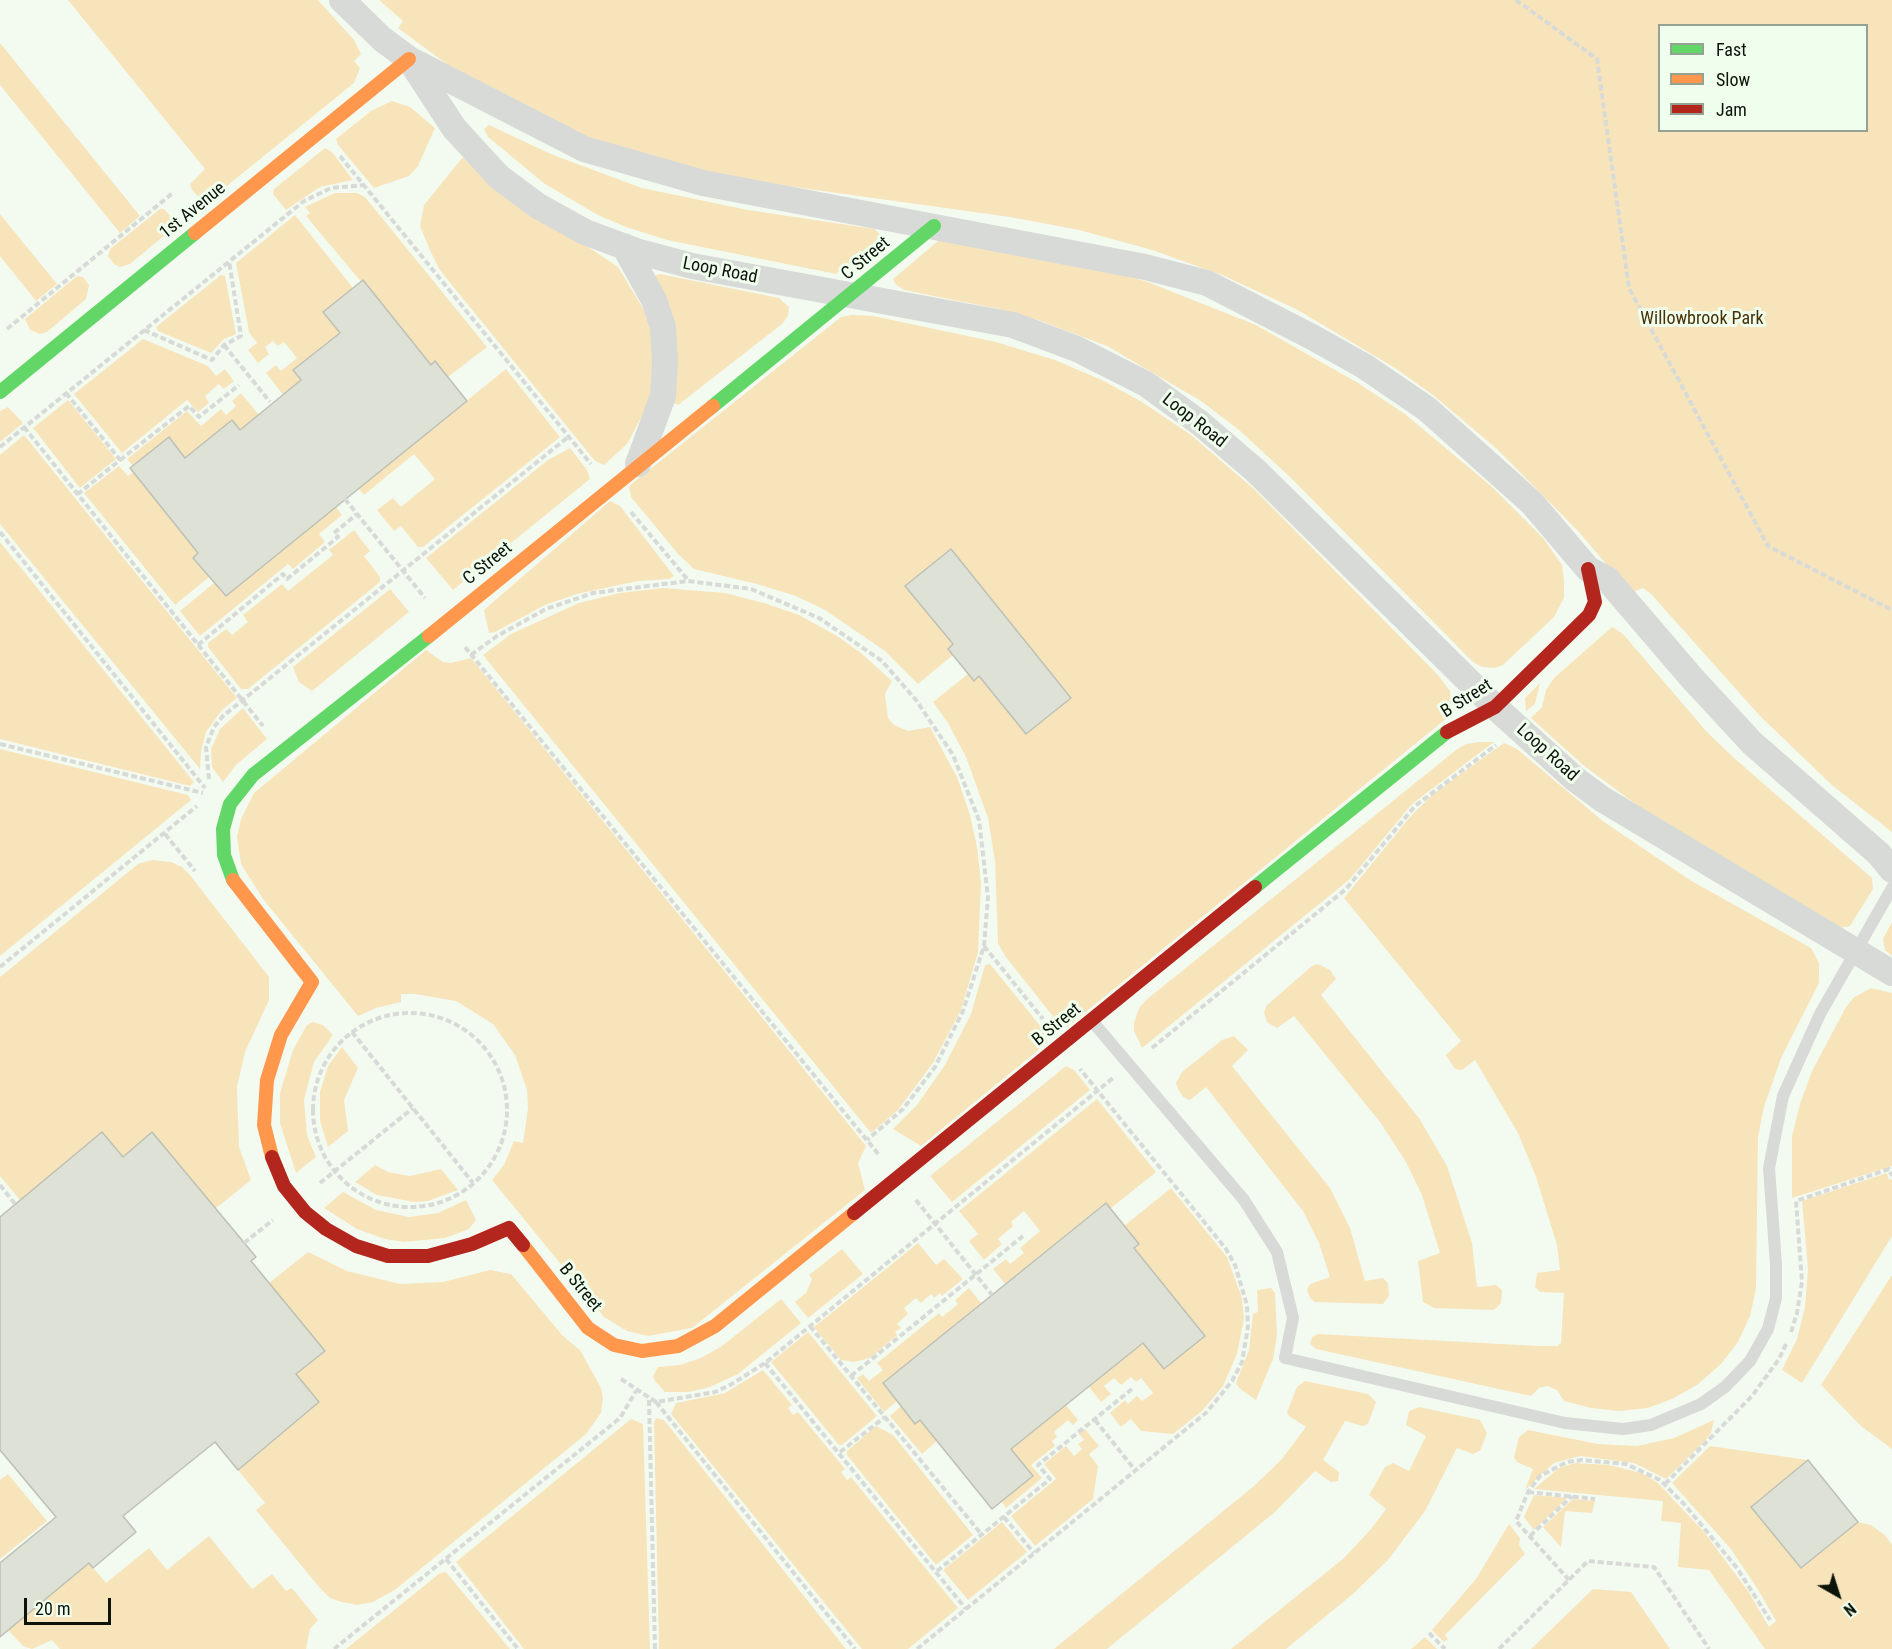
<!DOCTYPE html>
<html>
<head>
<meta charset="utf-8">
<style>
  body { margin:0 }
  #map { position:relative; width:1892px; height:1649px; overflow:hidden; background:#f3fbf1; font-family:"Roboto Condensed",sans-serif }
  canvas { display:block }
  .legend { position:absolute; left:1658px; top:24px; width:210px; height:108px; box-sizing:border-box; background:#f0ffed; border:2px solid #95a192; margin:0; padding:8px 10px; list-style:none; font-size:18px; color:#0c140a }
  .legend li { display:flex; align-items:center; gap:12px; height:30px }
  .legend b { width:30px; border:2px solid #95a192 }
  .north { position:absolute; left:1808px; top:1565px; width:60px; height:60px; -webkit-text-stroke:4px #f0ffed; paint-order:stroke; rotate:141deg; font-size:16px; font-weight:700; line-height:24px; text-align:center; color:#0c140a }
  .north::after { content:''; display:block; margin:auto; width:21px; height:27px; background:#0c140a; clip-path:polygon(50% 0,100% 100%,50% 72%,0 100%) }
  .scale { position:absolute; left:24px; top:1598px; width:87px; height:27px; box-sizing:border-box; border:3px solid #0c140a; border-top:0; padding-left:8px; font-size:18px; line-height:21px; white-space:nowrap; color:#0c140a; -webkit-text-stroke:4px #f0ffed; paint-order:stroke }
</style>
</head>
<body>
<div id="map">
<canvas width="1892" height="1649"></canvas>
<ul class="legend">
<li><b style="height:8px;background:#63d668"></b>Fast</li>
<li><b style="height:8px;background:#ff974d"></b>Slow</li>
<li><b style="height:8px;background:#b3261e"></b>Jam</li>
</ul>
<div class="north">N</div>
<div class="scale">20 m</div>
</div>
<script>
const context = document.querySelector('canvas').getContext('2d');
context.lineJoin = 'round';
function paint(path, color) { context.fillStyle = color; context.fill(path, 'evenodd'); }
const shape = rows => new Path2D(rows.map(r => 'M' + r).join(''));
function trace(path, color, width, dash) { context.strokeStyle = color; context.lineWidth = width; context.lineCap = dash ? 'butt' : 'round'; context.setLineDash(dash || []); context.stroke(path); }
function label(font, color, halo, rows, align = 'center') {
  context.font = font + ' "Roboto Condensed",sans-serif'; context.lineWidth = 6; context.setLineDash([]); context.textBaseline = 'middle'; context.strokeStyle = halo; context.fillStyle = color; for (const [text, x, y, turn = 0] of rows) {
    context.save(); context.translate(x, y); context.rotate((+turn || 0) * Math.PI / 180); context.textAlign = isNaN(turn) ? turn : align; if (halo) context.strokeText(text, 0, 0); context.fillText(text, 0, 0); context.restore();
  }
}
const green = shape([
  [68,0,318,0,354,40,361,54,354,61,360,68,354,83,212,198,202,200,192,190,190,184,205,169],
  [379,0,1892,0,1892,832,1833,786,1760,716,1651,594,1643,588,1631,593,1578,531,1497,449,1433,395,1395,368,1296,309,1222,275,1152,250,1079,230,1010,217,758,182,709,173,619,148,574,132,452,68,398,28,403,21],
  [1660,26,1866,26,1866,130,1660,130],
  [0,43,140,216,120,233,0,85],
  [392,101,410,107,435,128,418,166,409,176,374,188,338,145,336,139,371,111],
  [489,125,553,155,642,188,748,210,875,229,882,237,836,274,667,240,626,227,598,215,545,184,488,137,484,129],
  [325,148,332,152,353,180,320,187,286,210,273,194,274,189],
  [463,157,484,177,618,267,647,315,656,357,649,403,627,444,604,465,595,461,439,269,429,248,420,226,424,205],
  [335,193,357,193,365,197,487,347,448,377,435,362,431,365,306,216,310,213,305,207],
  [160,209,164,209,172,218,171,230,130,264,120,267,114,264,108,256,110,249],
  [0,214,57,284,36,301,0,256],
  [295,215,353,288,324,312,340,333,294,370,302,381,284,396,266,373,276,365,281,371,297,358,284,342,278,346,273,341,265,347,269,354,258,363,248,350,257,343,249,332,236,263],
  [950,240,1077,263,1145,281,1256,325,1358,383,1405,414,1491,486,1543,538,1562,565,1564,581,1564,598,1554,617,1503,665,1494,668,1482,667,1473,662,1291,478,1239,430,1201,401,1107,346,1041,321,999,309,904,290,895,284,893,279,938,241],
  [660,274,779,298,789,307,788,316,782,324,678,405,673,403,654,276],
  [221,275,225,276,236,334,224,339,211,353,158,331,156,327],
  [77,276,83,277,89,285,86,299,47,332,40,334,30,330,25,319],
  [852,315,873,316,996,342,1055,360,1104,381,1142,402,1191,435,1254,489,1437,674,1450,691,1451,708,1447,718,1067,1027,1059,1024,1005,956,998,943,995,861,988,818,966,757,948,723,933,702,968,674,974,680,979,676,1026,734,1071,697,951,549,905,586,953,644,948,649,953,655,918,684,885,651,825,610,796,596,757,584,694,569,679,555,631,497,629,486,841,317],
  [143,339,208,366,216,376,225,369,234,381,224,389,219,384,205,396,209,403,198,412,187,400,122,453,74,394],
  [506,369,560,437,423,547,418,547,401,526,394,531,377,510,393,498,401,507,435,479,414,454,364,495,358,488],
  [241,393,259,415,240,431,185,458,169,437,133,466,127,459,187,411,201,426,221,409,226,415,236,406,232,401],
  [68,400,116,459,80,488,33,428],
  [8,407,23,423,0,442,0,411],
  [24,435,237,698,222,710,206,732,201,751,200,769,0,524,0,455],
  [570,448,587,470,590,479,453,590,426,558,548,460],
  [119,466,128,476,133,472,198,553,209,577,175,605,84,493],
  [610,501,620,506,674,576,669,579,638,581,577,594,545,605,495,632,489,633,484,610],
  [336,507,342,515,319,534,325,542,293,569,288,564,200,636,180,611,214,583,226,596],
  [354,530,370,551,364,556,380,577,380,582,248,689,241,689,208,647,208,643,226,629,232,635,248,622,243,615,282,584,288,591,333,555,329,550],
  [0,542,194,782,190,786,0,739],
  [663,588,725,593,764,603,799,615,837,636,861,653,892,681,885,694,888,718,894,725,908,731,930,727,957,777,970,815,977,847,981,883,978,952,961,1010,933,1063,898,1110,871,1133,483,655,511,634,579,603,620,593],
  [390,589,409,612,312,691,299,682,293,667],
  [1612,627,1623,634,1706,731,1734,758,1872,878,1873,889,1850,926,1840,928,1653,817,1583,765,1531,718,1542,707,1546,690,1554,678],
  [426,650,443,662,451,663,471,658,866,1146,858,1163,865,1190,692,1328,648,1336,627,1331,604,1317,492,1180,504,1165,514,1141,523,1143,528,1108,527,1090,515,1055,493,1024,456,1001,415,994,401,994,401,1002,376,1008,358,1016,263,899,241,864,237,837,241,819,254,793],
  [1540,683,1535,704,1526,711,1525,698],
  [243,708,267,739,236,765,223,782,212,767,211,749,220,729],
  [1480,742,1494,742,1412,804,1350,879,1142,1048,1134,1031,1134,1023,1139,1008,1146,1000,1456,750,1466,744],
  [1504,743,1517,749,1604,822,1690,880,1811,948,1819,963,1819,983,1781,1058,1764,1107,1758,1137,1756,1289,1750,1316,1738,1342,1721,1364,1697,1385,1672,1399,1648,1408,1619,1411,1591,1408,1564,1401,1557,1390,1547,1386,1539,1388,1531,1396,1316,1349,1310,1344,1312,1337,1318,1334,1538,1346,1557,1346,1561,1343,1564,1293,1540,1292,1535,1287,1537,1273,1560,1270,1557,1245,1536,1177,1518,1133,1475,1060,1462,1070,1455,1069,1446,1055,1461,1041,1344,898,1410,817,1433,794],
  [0,749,188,795,191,800,0,956],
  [152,860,171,862,182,867,190,875,269,977,269,1000,245,1052,237,1087,239,1147,251,1180,210,1213,152,1133,123,1157,102,1133,20,1200,0,1176,0,977,138,864],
  [1892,922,1892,956,1885,950,1883,939],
  [990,964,1046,1033,1047,1043,921,1146,893,1129,917,1105,945,1065,971,1014,985,965],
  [1318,964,1330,970,1336,979,1321,995,1419,1118,1447,1166,1472,1243,1477,1287,1496,1285,1502,1290,1501,1303,1494,1310,1434,1308,1423,1302,1418,1261,1440,1253,1422,1195,1406,1162,1380,1122,1294,1016,1277,1028,1267,1022,1264,1013,1266,1006,1312,966],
  [1871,988,1892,993,1892,1166,1792,1198,1792,1136,1800,1104,1812,1071,1845,1009,1853,998],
  [313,1022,323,1025,333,1035,314,1062,304,1100,307,1135,316,1157,296,1173,280,1123,280,1093,293,1050,307,1025],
  [1234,1036,1248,1050,1232,1066,1330,1188,1350,1228,1365,1281,1383,1278,1388,1283,1389,1296,1383,1304,1315,1302,1310,1298,1307,1290,1310,1284,1330,1277,1319,1243,1303,1211,1206,1087,1190,1100,1183,1097,1178,1089,1176,1083,1182,1072,1222,1040],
  [342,1047,358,1068,344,1100,348,1131,328,1147,320,1121,320,1092,328,1066],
  [1066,1066,1074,1070,1090,1090,952,1202,930,1176],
  [1097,1099,1156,1172,1110,1209,1105,1203,1005,1284,993,1269,1006,1259,1010,1264,1024,1253,1020,1248,1040,1231,1024,1211,1011,1222,1013,1226,998,1239,1002,1244,984,1260,969,1241,978,1234,959,1211],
  [375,1165,388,1172,410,1176,441,1169,458,1190,428,1201,414,1202,377,1195,355,1182],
  [1887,1173,1889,1180,1892,1179,1892,1236,1802,1383,1782,1370,1797,1339,1805,1307,1808,1269,1802,1201],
  [1171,1188,1227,1257,1242,1298,1244,1319,1237,1354,1223,1386,1202,1411,1173,1434,1141,1431,1131,1419,1121,1427,1110,1413,1125,1400,1128,1404,1137,1396,1142,1401,1153,1393,1141,1378,1136,1382,1131,1377,1121,1385,1114,1378,1104,1386,1111,1394,1101,1402,1089,1387,1143,1343,1165,1369,1205,1336,1134,1248,1124,1226],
  [343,1192,376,1210,409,1217,438,1213,466,1200,476,1220,469,1229,445,1238,404,1242,385,1239,357,1229,324,1208],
  [918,1243,936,1265,944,1259,963,1279,942,1296,940,1293,934,1298,931,1294,921,1303,916,1298,904,1308,908,1314,897,1324,901,1328,895,1332,897,1335,870,1358,854,1362,841,1360,814,1327],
  [842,1249,863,1274,808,1318,795,1302,806,1293,812,1279,809,1275],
  [308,1252,347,1271,400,1284,443,1282,490,1270,511,1274,563,1336,580,1350,601,1388,603,1398,601,1413,586,1434,396,1589,373,1602,357,1605,342,1602,330,1598,319,1587,256,1510,265,1503,238,1470,319,1402,296,1374,325,1351,269,1283],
  [1892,1275,1892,1449,1861,1426,1821,1385],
  [969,1288,981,1303,883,1383,897,1401,884,1412,857,1378,863,1374,869,1381,883,1370,877,1363,939,1313,942,1317,958,1304,955,1300],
  [1271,1288,1275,1293,1277,1335,1273,1359,1256,1400,1239,1388,1236,1383,1249,1350,1253,1314,1258,1312,1257,1290],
  [781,1299,801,1323,738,1374,710,1387,689,1392,665,1392,655,1381,653,1376,658,1367,680,1365,701,1358,722,1346],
  [808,1332,877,1416,842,1445,839,1445,771,1362],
  [763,1370,792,1405,788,1408,793,1415,798,1412,845,1469,841,1472,847,1480,851,1477,958,1608,908,1649,862,1649,671,1414,676,1403,725,1393],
  [1305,1381,1368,1394,1376,1402,1368,1424,1362,1426,1345,1421,1323,1460,1339,1472,1338,1481,1331,1482,1315,1471,1275,1512,1107,1649,1054,1649,1254,1486,1281,1460,1306,1427,1289,1416,1287,1412,1297,1387],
  [1066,1405,1078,1420,1073,1425,1068,1420,1054,1432,1057,1437,1052,1441,1055,1446,1031,1465,1042,1478,1006,1508,1002,1502,1033,1476,1011,1449],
  [901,1406,915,1424,920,1420,937,1441,922,1454,890,1416],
  [1419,1407,1480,1420,1487,1433,1480,1451,1473,1454,1457,1448,1425,1511,1388,1560,1354,1593,1286,1649,1231,1649,1344,1558,1371,1529,1386,1509,1369,1495,1385,1467,1393,1463,1409,1471,1426,1436,1406,1425,1409,1411],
  [656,1418,664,1420,846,1649,659,1649,654,1423],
  [631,1419,643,1424,650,1649,524,1649,456,1562],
  [1714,1420,1711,1433,1704,1442,1666,1479,1634,1463,1580,1456,1554,1463,1525,1490,1533,1469,1517,1462,1514,1457,1519,1437,1528,1430,1598,1444,1637,1446,1674,1438],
  [876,1426,893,1435,973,1535,936,1565,847,1455,847,1451],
  [1085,1429,1099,1446,1089,1454,1098,1466,1093,1499,1035,1546,1011,1516,1056,1479,1044,1464,1066,1446,1074,1456,1082,1449,1078,1444,1084,1440,1079,1434],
  [1710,1446,1808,1460,1751,1507,1801,1568,1858,1522,1871,1525,1885,1535,1892,1545,1892,1649,1765,1649,1709,1570,1678,1567,1681,1523,1661,1521,1663,1501,1534,1489,1559,1468,1575,1463,1609,1465,1642,1473,1658,1483,1704,1532,1748,1591,1769,1627,1776,1621,1757,1588,1730,1548,1672,1483],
  [8,1474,47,1521,0,1559,0,1480],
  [1534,1495,1567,1498,1534,1530,1524,1517],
  [1573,1499,1595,1501,1592,1513,1565,1511,1561,1547,1543,1527],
  [1002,1522,1027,1552,968,1600,943,1570],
  [1509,1524,1520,1538,1519,1545,1525,1554,1445,1635,1448,1639,1444,1642,1432,1630,1476,1579],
  [209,1536,252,1589,272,1574,286,1591,292,1588,318,1620,310,1629,306,1649,60,1649,52,1640,32,1649,23,1646,8,1630,89,1563,106,1583,149,1548,167,1570],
  [446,1572,510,1649,346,1649,440,1573],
  [1593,1589,1631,1592,1670,1649,1531,1649],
  [1425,1637,1437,1649,1411,1649]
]);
const building = shape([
  [363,280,431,365,435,361,467,401,226,596,193,558,198,553,130,468,169,437,185,458,232,420,240,430,301,380,293,370,340,333,323,312,363,280],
  [951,549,1071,698,1026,734,979,676,974,681,948,649,953,644,905,586,951,549],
  [102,1132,123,1157,152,1132,256,1257,251,1261,325,1351,296,1374,319,1402,238,1470,215,1442,123,1516,136,1532,93,1568,89,1563,0,1637,0,1563,56,1517,0,1450,0,1217,102,1132],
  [1106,1203,1139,1244,1134,1248,1205,1336,1164,1369,1143,1343,1011,1449,1033,1476,992,1509,920,1420,915,1424,883,1383,1106,1203],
  [1808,1460,1858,1522,1801,1568,1751,1507,1808,1460]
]);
const path = shape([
  [1516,0,1597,59,1629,288,1768,546,1892,610],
  [340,156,591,464],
  [7,329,174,192],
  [144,330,212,360,224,345,241,336,229,261],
  [224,345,270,402],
  [66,393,120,460,78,494],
  [24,427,263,726],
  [0,447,304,201,331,188,364,185],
  [120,460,189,406,199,417,239,385],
  [345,499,425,598],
  [631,512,688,580],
  [0,532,205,788],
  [198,645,283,574,287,579,338,537,334,533,357,514],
  [465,647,879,1155],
  [471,655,497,636,546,609,593,593,688,581,751,589,819,618,882,661,916,700,953,755,979,820,988,897,984,946,963,1011,935,1067,903,1109,867,1140],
  [0,744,203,793],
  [209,779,206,747,214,727,223,716,568,437],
  [165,834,195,871],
  [984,946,1043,1019],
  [0,967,197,806],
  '313 1110a97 97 0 1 1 194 0a97 97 0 1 1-194 0Z',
  [352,1032,473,1183],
  [1152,1048,1346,889,1415,806,1496,745],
  [320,1183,413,1108],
  [0,1185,15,1204],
  [916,1200,992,1295],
  [244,1243,273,1220],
  [810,1326,982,1535],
  [1791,1332,1797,1313,1802,1282,1796,1201,1889,1169,1892,1176],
  [765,1363,966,1609],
  [851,1376,1023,1236],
  [621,1379,656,1402,715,1392,732,1384,765,1363,1113,1078],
  [649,1400,655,1649],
  [656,1402,855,1649],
  [1095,1420,1135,1470],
  [840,1452,885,1417],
  [1665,1484,1752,1396,1779,1359,1787,1342],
  [1528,1492,1595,1499],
  [1004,1517,1034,1553],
  [1530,1536,1572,1496],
  [446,1559,518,1649],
  [937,1571,1050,1479,1038,1465,1132,1389],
  [1569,1580,1516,1521,1528,1492,1540,1476,1567,1462,1582,1460,1626,1464,1660,1480,1684,1504,1737,1568,1770,1620],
  [1429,1633,1445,1649],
  [334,1649,620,1418,636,1391],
  [917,1649,1207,1412,1232,1381,1242,1362,1248,1327,1247,1305,1235,1265,1226,1249,1080,1069],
  [1499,1649,1588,1561,1654,1567,1709,1649]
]);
const lane = shape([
  [1092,1021,1244,1200,1277,1252,1293,1318,1285,1358,1565,1423,1623,1429,1651,1425,1701,1404,1725,1387,1750,1361,1768,1329,1776,1298,1776,1264,1769,1168,1783,1096,1820,1014,1892,888]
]);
const street = shape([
  [342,0,382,39,409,59,584,149,703,183,1145,267,1207,283,1312,337,1364,366,1427,409,1532,503,1588,569,1607,579,1691,677,1752,743,1879,854,1892,870],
  [409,59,454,128,499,177,538,206,585,232,636,251,692,266,1013,325,1077,349,1146,384,1200,423,1256,471,1495,707,1575,779,1602,799,1892,973],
  [624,246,654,300,663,327,665,362,663,396,638,464]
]);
const fast = shape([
  [0,392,195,233],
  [713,406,934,226],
  [233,880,224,855,223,829,230,804,253,775,429,636],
  [1255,887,1447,732]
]);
const slow = shape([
  [195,233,409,59],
  [429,636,713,406],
  [233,880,312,982,281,1035,267,1080,264,1125,272,1157],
  [523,1245,588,1328,614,1345,642,1351,678,1346,715,1326,854,1213]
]);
const jam = shape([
  [1447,732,1495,707,1589,615,1595,602,1588,569],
  [272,1157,284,1186,305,1212,326,1229,356,1246,388,1256,428,1256,472,1244,509,1228,523,1245],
  [854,1213,1255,887]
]);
const streetNames = [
  ["1st Avenue",193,211,-39],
  ["C Street",866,259,-40],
  ["Loop Road",720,271,11],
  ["Loop Road",1194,421,38],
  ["C Street",488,564,-39],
  ["B Street",1467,699,-32],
  ["Loop Road",1547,753,42],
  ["B Street",1057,1025,-39],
  ["B Street",580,1288,51]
];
const parkNames = [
  ["Willowbrook Park",1702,319]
];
paint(green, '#f8e4bb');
paint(building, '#dde1d6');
trace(building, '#bdc0b5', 1.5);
trace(path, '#d7dad7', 4, [6, 3]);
trace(lane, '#d8dad8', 12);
trace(street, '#d8dad8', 26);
trace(fast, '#63d668', 14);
trace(slow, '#ff974d', 14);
trace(jam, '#b3261e', 14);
label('18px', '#0c140a', '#f0ffed', streetNames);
label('18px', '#473006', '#f0ffed', parkNames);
</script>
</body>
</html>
